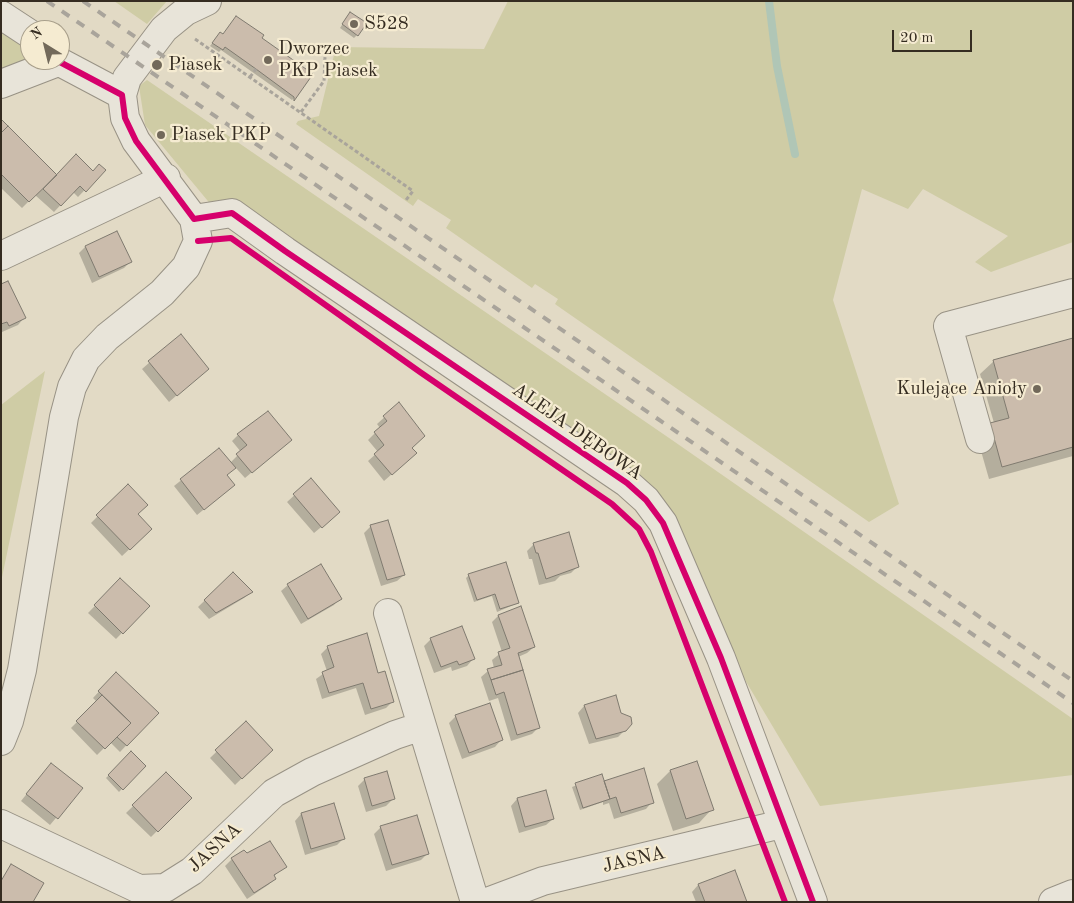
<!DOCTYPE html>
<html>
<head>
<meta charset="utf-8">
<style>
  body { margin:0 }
  #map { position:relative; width:1074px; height:903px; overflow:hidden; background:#e2dac5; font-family:"Old Standard TT",serif }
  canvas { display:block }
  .frame { position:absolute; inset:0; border:2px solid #352c21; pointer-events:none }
  .north { position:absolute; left:20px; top:20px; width:50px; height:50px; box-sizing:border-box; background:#f5ebd1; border:1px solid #a89f8b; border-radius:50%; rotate:324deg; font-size:14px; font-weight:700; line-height:20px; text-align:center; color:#352c21 }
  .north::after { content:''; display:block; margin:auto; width:18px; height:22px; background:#72695a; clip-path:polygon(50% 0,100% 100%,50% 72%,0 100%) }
  .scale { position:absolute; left:892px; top:30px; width:80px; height:22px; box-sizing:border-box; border:2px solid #352c21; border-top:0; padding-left:6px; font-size:15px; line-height:18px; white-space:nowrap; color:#352c21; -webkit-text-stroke:4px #f5ebd1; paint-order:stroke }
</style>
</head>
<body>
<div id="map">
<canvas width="1074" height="903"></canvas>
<div class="frame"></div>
<div class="north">N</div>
<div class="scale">20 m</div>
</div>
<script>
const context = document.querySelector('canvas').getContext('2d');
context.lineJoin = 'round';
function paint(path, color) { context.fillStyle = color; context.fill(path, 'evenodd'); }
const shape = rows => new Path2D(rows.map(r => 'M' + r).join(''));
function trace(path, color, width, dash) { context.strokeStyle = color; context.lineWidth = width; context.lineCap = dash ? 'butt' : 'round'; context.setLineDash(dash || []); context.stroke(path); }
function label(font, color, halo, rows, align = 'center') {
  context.font = font + ' "Old Standard TT",serif'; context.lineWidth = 4.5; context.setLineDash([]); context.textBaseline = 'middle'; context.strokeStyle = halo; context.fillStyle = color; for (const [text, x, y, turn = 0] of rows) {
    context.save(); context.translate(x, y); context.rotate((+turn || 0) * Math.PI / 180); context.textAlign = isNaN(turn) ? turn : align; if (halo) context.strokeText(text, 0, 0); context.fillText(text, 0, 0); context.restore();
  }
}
const green = shape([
  [114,1,167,1,147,24],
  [508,1,1073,1,1073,242,991,272,975,262,1008,236,923,189,908,209,862,189,833,300,899,504,869,522,562,309,555,304,558,299,535,284,532,288,446,228,451,220,418,199,413,206,296,124,298,121,319,116,336,47,484,49],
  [1,25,30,46,30,60,1,74],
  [147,80,672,440,1073,719,1073,775,820,806,729,653,665,516,212,206,145,125,139,86],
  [45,371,1,582,1,405]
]);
const shadow = shape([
  [347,17,357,35,354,38,340,28],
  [223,36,260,38,295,97,292,100,221,50,219,52,210,46,217,37],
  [1,121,57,176,104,170,78,197,73,192,54,212,35,195,22,208,1,188],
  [85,247,130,262,124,268,92,283,79,253],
  [1,285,24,318,18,325,2,332],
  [180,336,207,369,169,402,142,369],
  [1073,340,1073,456,989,479,977,437,994,423,980,374,994,361],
  [399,404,411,448,408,460,384,481,368,461,378,452,368,440,380,428,377,424],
  [238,435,283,446,245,478,235,467,226,475,234,485,197,515,174,486,219,450,230,463,241,452,232,441],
  [311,480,332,518,314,533,287,502],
  [128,486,137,514,151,529,122,556,91,523],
  [371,526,404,575,397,581,381,586,364,533],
  [534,544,578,566,571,573,560,576,555,581,539,585,532,559,529,559,527,551],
  [233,573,251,592,244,598,209,619,198,607],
  [469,575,518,603,497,612,492,596,474,602,466,578],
  [120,580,148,606,116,639,88,613],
  [288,585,340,598,334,605,301,624,281,591],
  [498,616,534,647,527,653,518,657,539,727,532,734,511,741,498,698,489,701,481,677,488,671,494,668,492,660,502,652,492,622],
  [431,639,473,659,467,666,452,671,451,667,434,673,424,646],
  [328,647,378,674,393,701,386,708,365,715,356,688,322,699,316,679,327,671,321,654],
  [116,673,157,713,120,752,110,742,97,755,71,728,97,702,93,698],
  [584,706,620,714,625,730,618,737,589,744,578,713],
  [456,716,501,740,495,747,462,759,449,723],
  [246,723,271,750,235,785,210,758],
  [131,753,144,766,119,792,106,778],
  [697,763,712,809,699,823,673,831,657,784,670,771],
  [45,771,81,788,50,825,21,801],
  [166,774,190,798,151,837,126,813],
  [601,776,603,783,652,802,646,809,614,819,609,803,603,805,603,802,580,810,572,787],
  [365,779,393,799,386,806,366,812,358,786],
  [517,799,553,819,546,825,519,833,511,806],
  [301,814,343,839,337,845,305,855,295,821],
  [381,827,428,853,421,860,386,871,374,834],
  [246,855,285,866,273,877,275,879,268,885,247,899,225,866,232,859],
  [698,885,746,902,696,902,692,892]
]);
const stream = shape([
  [769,1,777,66,795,154]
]);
const building = shape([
  [350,12,367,23,358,36,342,24,350,12],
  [236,16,264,35,262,38,313,74,294,101,294,97,256,69,225,47,223,50,212,43,220,32,223,34,236,16],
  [1,119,8,126,1,133,1,119],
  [8,126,57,175,29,202,1,174,1,133,8,126],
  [76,154,93,171,99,164,106,170,86,192,80,186,61,206,43,189,76,154],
  [117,231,132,262,99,277,85,246,117,231],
  [8,281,26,318,9,326,7,322,1,324,1,284,8,281],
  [181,334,209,369,177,396,148,361,181,334],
  [1073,338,1073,447,1002,467,990,423,1009,418,993,360,1073,338],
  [399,402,425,436,412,448,417,453,392,475,374,454,384,445,374,432,387,421,383,416,399,402],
  [268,411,292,440,252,473,236,454,247,445,237,434,268,411],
  [219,448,236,468,227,475,235,485,204,510,180,479,219,448],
  [311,478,340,512,322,528,293,494,311,478],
  [128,484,148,505,138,514,152,529,130,550,96,515,128,484],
  [388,520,405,575,387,580,370,525,388,520],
  [569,532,579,567,546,579,538,553,536,553,533,543,569,532],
  [506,562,519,603,500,609,495,594,477,600,468,574,506,562],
  [321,564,342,599,308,619,287,584,321,564],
  [233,572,253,592,216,613,204,600,233,572],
  [120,578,150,606,123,634,94,605,120,578],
  [521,606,535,647,518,653,523,670,491,680,487,669,502,665,498,652,510,648,498,615,521,606],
  [462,626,475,659,459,665,457,661,441,667,430,638,462,626],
  [367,633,378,673,385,671,394,702,371,709,363,683,329,693,322,672,334,667,327,646,367,633],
  [523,670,540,728,517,735,504,692,496,695,491,680,523,670],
  [116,672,159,713,127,746,117,737,131,723,98,691,116,672],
  [102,695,131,723,105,749,76,721,102,695],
  [616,695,621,713,631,717,632,724,626,731,596,739,584,705,616,695],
  [490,703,503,740,469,753,455,715,490,703],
  [246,721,273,750,242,779,215,750,246,721],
  [131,751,146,766,123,790,108,775,131,751],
  [697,761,714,810,686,819,670,770,697,761],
  [51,763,83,788,58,819,26,794,51,763],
  [644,768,654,803,621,813,616,797,610,799,604,781,644,768],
  [387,771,395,799,372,806,364,778,387,771],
  [166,772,192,798,158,832,132,805,166,772],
  [602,774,610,799,583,808,575,783,602,774],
  [546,790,554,819,525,827,517,798,546,790],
  [334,803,345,839,311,849,301,813,334,803],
  [417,815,429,854,392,865,380,826,417,815],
  [270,841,287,867,274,875,276,879,254,893,231,858,244,850,247,853,270,841],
  [11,864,44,883,33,902,1,902,1,881,11,864],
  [735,870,747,902,705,902,698,884,735,870]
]);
const path = shape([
  [195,39,413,191,406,200],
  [250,77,256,69],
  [301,112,324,81,325,57]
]);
const minor = shape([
  [1,15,30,34],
  [56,60,122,95],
  [1,84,58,62],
  [194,219,232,213,285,251,627,483,646,500,663,523,721,658,813,902],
  [1,256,166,178],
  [980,439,948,326,1073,293],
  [388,613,422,726],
  [1,741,9,721,22,670,64,417,72,387,86,359,107,337,162,293,186,267,198,241,194,219,136,141,125,118,122,95,127,78,164,29,186,11,207,1],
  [1,824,139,889,165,888,192,871,274,793,312,772,395,735,422,726,475,902],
  [487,902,543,881,782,824],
  [1053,902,1073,894]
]);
const rail = shape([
  [47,1,1073,703],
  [83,1,1073,681]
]);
const cycleway = shape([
  [56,60,122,95,125,118,136,141,194,219,232,213,285,251,627,483,646,500,663,523,721,658,813,902],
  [198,241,231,238,420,372,612,504,639,529,651,552,785,902]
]);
const markers = [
  [354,24,5,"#72695a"],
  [268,60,5,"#72695a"],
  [157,65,6,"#72695a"],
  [161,135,5,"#72695a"],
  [1037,389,5,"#72695a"]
];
const poiNames = [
  ["S528",364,24],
  ["Dworzec",278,49],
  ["PKP Piasek",278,71],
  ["Piasek",168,65],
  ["Piasek PKP",171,135],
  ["Kulejące Anioły",1027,389,"right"]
];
const streetNames = [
  ["ALEJA DĘBOWA",577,432,35],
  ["JASNA",215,848,-42],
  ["JASNA",634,860,-13]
];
paint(green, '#cfcca5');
paint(shadow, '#0003');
trace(stream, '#b0c6b6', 8);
paint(building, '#cbbcac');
trace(building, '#7f7a6f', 1);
trace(minor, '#989285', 30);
trace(path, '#a9a49b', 3, [4, 2.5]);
trace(minor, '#e8e4d9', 28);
trace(rail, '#a9a49b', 4, [9, 9]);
trace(cycleway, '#d6006c', 6);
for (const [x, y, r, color] of markers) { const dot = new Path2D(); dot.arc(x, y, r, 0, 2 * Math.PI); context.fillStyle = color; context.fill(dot); trace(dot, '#f5ebd1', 2); }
label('19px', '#352c21', '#f5ebd1', poiNames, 'left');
label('19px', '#352c21', '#f5ebd1', streetNames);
</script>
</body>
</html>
